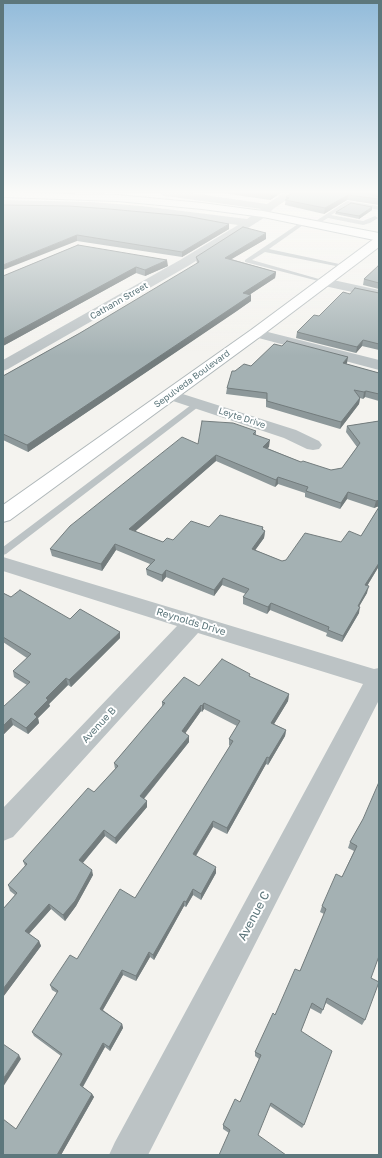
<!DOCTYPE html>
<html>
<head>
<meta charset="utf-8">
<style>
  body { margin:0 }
  #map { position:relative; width:382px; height:1158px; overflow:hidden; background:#f4f3ef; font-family:"Golos Text",sans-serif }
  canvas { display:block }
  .frame { position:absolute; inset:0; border:4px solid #5d777c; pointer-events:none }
</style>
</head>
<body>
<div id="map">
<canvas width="382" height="1158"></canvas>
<div class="frame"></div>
</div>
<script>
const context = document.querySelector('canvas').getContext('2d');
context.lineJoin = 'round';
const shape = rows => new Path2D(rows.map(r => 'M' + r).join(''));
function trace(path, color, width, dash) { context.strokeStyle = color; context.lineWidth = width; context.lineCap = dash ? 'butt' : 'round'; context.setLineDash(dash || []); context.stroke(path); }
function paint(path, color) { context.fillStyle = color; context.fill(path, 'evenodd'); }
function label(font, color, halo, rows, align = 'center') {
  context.font = font + ' "Golos Text",sans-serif'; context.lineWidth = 4; context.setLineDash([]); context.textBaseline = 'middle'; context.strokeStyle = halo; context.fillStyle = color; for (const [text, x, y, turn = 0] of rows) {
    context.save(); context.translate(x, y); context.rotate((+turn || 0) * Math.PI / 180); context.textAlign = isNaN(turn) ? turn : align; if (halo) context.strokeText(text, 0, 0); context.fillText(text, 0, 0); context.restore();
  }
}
const lane = shape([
  [347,201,379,206,379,210,350,204,331,215,363,221,375,216,378,218,370,223,363,225,328,218,316,225,311,224,347,201],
  [304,220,306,221,306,223,269,249,344,265,347,267,346,268,265,252,252,260,326,281,326,283,245,262,245,260,304,220],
  [195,402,201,402,202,404,6,554,3,555,3,547,195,402]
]);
const street = shape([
  [160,193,191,193,267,204,284,193,297,193,273,209,267,216,188,266,8,369,3,371,3,360,180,260,238,225,142,212,91,208,3,206,3,200,91,202,142,206,247,219,261,209,165,196,160,193],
  [324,278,379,290,379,298,320,285,318,282,320,279,324,278],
  [256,329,379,360,379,370,251,336,249,333,251,330,256,329],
  [170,390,296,430,319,441,322,445,319,449,313,450,307,449,284,438,164,398,162,395,164,392,170,390],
  [3,557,374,669,379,668,379,700,148,1155,109,1155,115,1142,363,684,198,633,13,837,3,841,3,808,177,626,3,571,3,557]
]);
const secondary = shape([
  [3,193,117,195,202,203,263,211,379,233,379,241,263,217,202,209,117,201,3,197,3,193]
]);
const primary = shape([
  [379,237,379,247,261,336,10,520,3,522,3,505,251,330,375,238,379,237]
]);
const wall = shape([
  [223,193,281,193,270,200],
  [365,193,379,193,379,205,347,200,324,214,285,205,286,197],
  [3,205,229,229,182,257,77,241],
  [372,210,359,219,335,214,336,212],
  [266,239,231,259,276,272,275,278,249,295,251,295,251,301,28,452,3,440,3,376,80,333,197,264,196,257],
  [78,245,168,266,145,276,136,273,3,346,3,276],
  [379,266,379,289,363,285,364,279],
  [379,293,379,350,362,346,356,353,296,338,297,332,350,294],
  [282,346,347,363,346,364,379,373,379,401,365,397,363,399,360,398,359,404,340,429,266,407,266,399,226,394,227,388,235,371,251,366],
  [379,421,379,506,374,508,347,499,340,509,305,497,305,493,278,484,275,487,216,461,135,531,163,542,173,540,209,527,263,527,263,530,265,531,264,538,255,550,282,561,286,560,361,536,379,507,379,566,367,586,367,593,359,606,359,613,342,642,326,636,327,633,270,610,267,614,243,604,243,597,246,594,222,585,214,596,166,577,162,582,147,575,146,569,150,564,116,550,102,571,52,556,50,549,198,444,256,431,256,435,269,447,267,448,301,462,331,470,342,468,357,447,346,432,347,426],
  [3,593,11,597,120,638,71,687,68,685,49,704,50,706,38,718,39,723,28,734,13,725,3,735,8,704,27,685,14,677,13,671,27,658,3,642],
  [250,677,289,694,288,701,274,724,286,730,285,736,268,765,266,764,227,834,213,827,196,856,216,873,201,900,193,895,186,907,184,906,154,960,150,957,136,981,123,975,103,1010,122,1024,123,1028,110,1051,105,1047,83,1087,92,1094,94,1097,61,1155,3,1155,16,1129,61,1056,34,1036,32,1032,57,993,52,990,50,985,77,959,135,898,230,746,229,745,229,739,237,726,204,709,202,712,201,711,185,733,189,742,144,799,147,807,116,844,105,836,83,863,93,875,76,906,65,921,51,909,29,934,39,941,41,946,3,997,3,909,15,895,10,891,8,885,25,866,23,861,94,792,115,769,114,763,162,707,162,702,199,686],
  [363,819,371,978,365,1020,362,1025,326,1003,321,1014,310,1008,301,1031,304,1125,302,1128,270,1106,229,1133,223,1129,223,1125,240,1102,259,1059,255,1056,255,1052,275,1015,300,971,324,914,320,912,322,906,342,877,354,851,348,848,350,842]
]);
const shadedWall = shape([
  [273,193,281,193,270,200,271,195],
  [348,195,347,200,324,214,325,208],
  [372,207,372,210,359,219,359,216],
  [229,224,229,229,182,257,182,252],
  [266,233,266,239,225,263,225,258],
  [77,235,77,241,3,270,3,265],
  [167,260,168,266,145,276,145,270],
  [136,267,136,273,3,346,3,339],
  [276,272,275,278,243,299,243,293],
  [251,295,251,301,237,311,28,452,27,445],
  [363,340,362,346,356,353,357,347],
  [348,357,347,363,342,369,343,363],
  [366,391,365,397,363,399,364,392],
  [360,398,359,404,340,429,341,422],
  [270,440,269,447,262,453,263,447],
  [216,455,216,461,130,536,129,529],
  [278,477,278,484,275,487,276,480],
  [348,492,347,499,340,509,341,503],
  [379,500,379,506,374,508,376,501],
  [263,527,263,534,265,531,264,538,251,556,252,549],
  [115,544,116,550,102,571,101,564],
  [379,563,379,566,364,591,365,585],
  [166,570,166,577,162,582,162,575],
  [223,578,222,585,214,596,214,590],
  [369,586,367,593,356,612,358,606],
  [271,603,270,610,267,614,268,607],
  [360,607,359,613,342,642,343,636],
  [120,632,120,638,71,687,69,680],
  [66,678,68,685,49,704,50,706,38,718,39,723,28,734,26,728,34,714,46,698],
  [289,694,288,701,271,729,271,723],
  [204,703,204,709,202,712,202,706],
  [201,705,201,711,182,738,182,731],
  [11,718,13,725,3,735,3,726],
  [286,730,285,736,268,765,269,758],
  [189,736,189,742,141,802,140,796],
  [267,757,266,764,227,834,227,828],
  [147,801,147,807,116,844,115,838],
  [213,821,213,827,193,860,193,854],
  [104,830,105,836,80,866,79,860],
  [216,867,216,873,201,900,201,894],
  [92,870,93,875,76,906,65,921,63,915],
  [193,889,193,895,186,907,186,902],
  [184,901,184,906,154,960,153,955],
  [49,904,51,909,27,936,25,931],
  [39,941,41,946,3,997,3,989],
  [149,952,150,957,136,981,136,976],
  [122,970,123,975,101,1013,100,1009],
  [122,1024,123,1028,110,1051,109,1047],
  [103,1043,105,1047,82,1088,80,1085],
  [19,1055,21,1059,3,1087,3,1079],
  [92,1094,94,1097,61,1155,57,1155]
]);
const building = shape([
  [258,193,273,193,271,195,258,193],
  [292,193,365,193,379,197,379,199,348,195,325,208,285,200,289,198,286,197,292,193],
  [351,203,372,207,359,216,336,212,351,203],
  [3,205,69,206,109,209,186,216,229,224,182,252,77,235,3,265,3,205],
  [243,227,266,233,225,258,276,272,243,293,251,295,27,445,3,434,3,376,80,333,199,262,196,257,243,227],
  [78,245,167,260,145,270,136,267,3,339,3,276,78,245],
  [378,266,379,266,379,283,364,279,378,266],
  [355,288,379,293,379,344,363,340,357,347,297,332,314,315,319,316,343,292,350,294,355,288],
  [287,341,348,357,343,363,379,373,379,394,366,391,364,392,354,390,360,398,341,422,267,401,267,393,227,388,232,371,235,371,244,364,251,366,274,344,282,346,287,341],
  [202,421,233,423,256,431,253,434,270,440,263,447,301,462,303,461,331,470,342,468,360,443,347,426,379,421,379,500,376,501,348,492,341,503,306,491,308,487,278,477,276,480,216,455,129,529,163,542,167,538,173,540,191,521,209,527,220,515,263,527,262,529,265,531,252,549,282,561,286,560,305,533,341,542,349,531,361,536,379,507,379,563,365,585,369,586,358,606,360,607,343,636,328,630,329,627,271,603,268,607,243,597,249,589,223,578,214,590,166,570,162,575,146,569,155,560,115,544,101,564,50,549,70,526,182,437,198,444,202,421],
  [20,590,70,619,80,609,120,632,69,680,66,678,46,698,48,700,34,714,37,717,26,728,11,718,3,726,3,707,30,682,13,671,31,654,3,637,3,593,11,597,20,590],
  [222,659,250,674,249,676,289,694,271,723,286,730,269,758,267,757,227,828,213,821,193,854,216,867,201,894,193,889,186,902,184,901,153,955,149,952,136,976,122,970,100,1009,122,1024,109,1047,103,1043,80,1085,92,1094,57,1155,3,1155,3,1119,16,1129,62,1054,32,1032,58,991,50,985,70,955,77,959,120,889,135,898,233,741,229,739,240,721,204,703,202,706,201,705,182,731,189,736,140,796,147,801,115,838,104,830,79,860,92,870,75,901,63,915,49,904,25,931,39,941,3,989,3,909,17,893,8,885,27,864,23,861,88,788,94,792,118,766,114,763,165,703,162,702,184,677,199,686,222,659],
  [379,782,379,956,371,978,379,982,365,1020,327,998,323,1010,312,1003,301,1031,332,1051,304,1125,271,1103,258,1135,286,1155,219,1155,230,1130,223,1125,235,1099,240,1102,261,1055,255,1052,273,1013,275,1015,295,969,300,971,326,909,322,906,336,874,342,877,357,846,350,842,363,819,379,782],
  [3,1044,19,1055,3,1079,3,1044]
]);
const farStreetnames = [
  ["Cathann Street",119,301,-30],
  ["Sepulveda Boulevard",192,379,-36],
  ["Leyte Drive",242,418,18]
];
const streetNames = [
  ["Reynolds Drive",191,622,17],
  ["Avenue B",99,725,-47]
];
const nearStreetnames = [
  ["Avenue C",254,916,-62]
];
trace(secondary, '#aeb7b9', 2);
trace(primary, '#afb7b9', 2);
paint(lane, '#bcc3c5');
paint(street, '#bcc3c5');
paint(secondary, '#fff');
paint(primary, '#fff');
paint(wall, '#8d989a');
paint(shadedWall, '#737c7d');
paint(building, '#a4b1b3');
trace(building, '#737c7d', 1);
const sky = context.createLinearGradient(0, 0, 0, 356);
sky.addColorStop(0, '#92bbda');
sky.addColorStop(0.54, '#fafaf8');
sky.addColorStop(1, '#fafaf800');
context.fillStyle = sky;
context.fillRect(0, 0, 382, 356);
label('9px', '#5d777c', '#fff', farStreetnames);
label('10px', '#5d777c', '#fff', streetNames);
label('12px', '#5d777c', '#fff', nearStreetnames);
</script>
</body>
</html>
